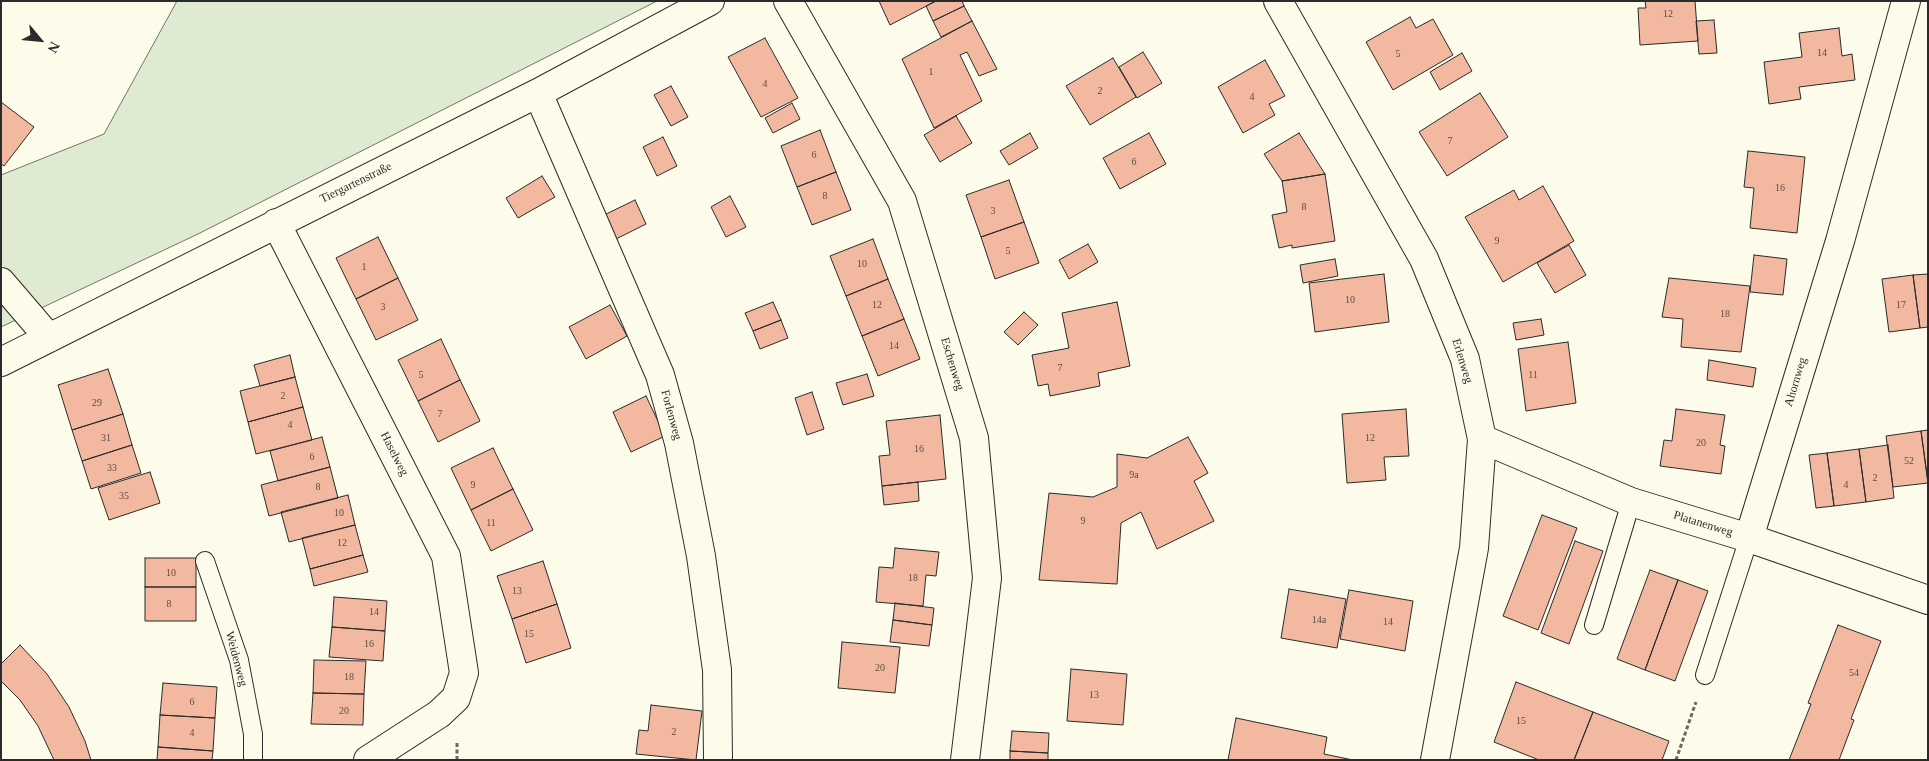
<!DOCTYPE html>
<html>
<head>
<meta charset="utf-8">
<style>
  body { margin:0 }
  #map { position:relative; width:1929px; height:761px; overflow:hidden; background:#fdfbea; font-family:Georgia,serif }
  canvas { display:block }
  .frame { position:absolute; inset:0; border:2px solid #2b2b2b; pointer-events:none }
  .north { position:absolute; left:15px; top:15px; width:50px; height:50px; -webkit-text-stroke:4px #fdfbea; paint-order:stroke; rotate:118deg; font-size:14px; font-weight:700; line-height:20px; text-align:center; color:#2b2b2b }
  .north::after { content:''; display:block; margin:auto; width:18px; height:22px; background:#2b2b2b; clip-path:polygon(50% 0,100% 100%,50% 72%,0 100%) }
</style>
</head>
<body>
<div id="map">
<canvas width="1929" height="761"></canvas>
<div class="frame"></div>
<div class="north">N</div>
</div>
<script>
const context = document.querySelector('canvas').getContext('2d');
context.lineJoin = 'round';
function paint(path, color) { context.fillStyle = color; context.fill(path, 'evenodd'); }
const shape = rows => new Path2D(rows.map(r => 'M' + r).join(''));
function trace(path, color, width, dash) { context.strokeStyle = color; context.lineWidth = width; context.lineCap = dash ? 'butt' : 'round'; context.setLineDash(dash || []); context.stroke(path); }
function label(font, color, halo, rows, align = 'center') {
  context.font = font + ' Georgia,serif'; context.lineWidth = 4; context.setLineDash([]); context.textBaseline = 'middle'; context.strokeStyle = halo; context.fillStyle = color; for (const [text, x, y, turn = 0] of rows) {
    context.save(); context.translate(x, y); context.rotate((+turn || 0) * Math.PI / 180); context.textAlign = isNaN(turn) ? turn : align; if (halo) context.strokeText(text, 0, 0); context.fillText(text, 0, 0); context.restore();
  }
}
const green = shape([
  [177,1,657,1,198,234,1,327,1,175,104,134,177,1]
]);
const building = shape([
  [879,1,936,1,890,25,879,1],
  [936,1,962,1,964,6,933,21,926,6,936,1],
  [1645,1,1695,1,1698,41,1640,45,1638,8,1646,8,1645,1],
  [964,6,972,21,941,37,933,21,964,6],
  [1410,17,1416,28,1433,19,1453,55,1393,90,1366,42,1410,17],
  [1714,20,1717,53,1699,54,1696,21,1714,20],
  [972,21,997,69,979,76,967,52,960,55,982,101,934,128,902,59,972,21],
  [1839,28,1842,56,1852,54,1855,80,1799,87,1801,99,1769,104,1764,62,1802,57,1799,33,1839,28],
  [765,38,798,98,761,117,728,57,765,38],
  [1143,52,1162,83,1137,98,1119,67,1143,52],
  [1462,53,1472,71,1440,90,1430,72,1462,53],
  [1113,58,1136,97,1090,125,1066,86,1113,58],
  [1265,60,1285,96,1269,104,1275,115,1243,133,1218,87,1265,60],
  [671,86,688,117,671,126,654,95,671,86],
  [1480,93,1508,137,1447,176,1419,132,1480,93],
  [1,102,34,127,4,166,1,164,1,102],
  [792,103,800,119,773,133,765,118,792,103],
  [956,116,972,143,940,162,924,135,956,116],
  [820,130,836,172,797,187,781,146,820,130],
  [1030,133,1038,148,1009,165,1000,151,1030,133],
  [1149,133,1166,164,1120,189,1103,158,1149,133],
  [1299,133,1325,174,1282,181,1264,154,1299,133],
  [663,137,677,166,657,176,643,147,663,137],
  [1748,151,1805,157,1797,233,1750,228,1754,188,1744,187,1748,151],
  [836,172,851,210,812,225,797,187,836,172],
  [1325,174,1335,241,1292,248,1292,245,1279,248,1272,215,1287,212,1282,181,1325,174],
  [542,176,555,197,518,218,506,198,542,176],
  [1009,180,1024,222,981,237,966,195,1009,180],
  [1543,186,1574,241,1503,282,1465,217,1514,190,1519,200,1543,186],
  [730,196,746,227,726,237,711,207,730,196],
  [635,200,646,224,612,241,600,217,635,200],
  [1024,222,1039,263,995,279,981,237,1024,222],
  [378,237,398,278,356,299,336,258,378,237],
  [873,239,888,279,846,296,830,256,873,239],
  [1088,244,1098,262,1069,279,1059,260,1088,244],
  [1569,245,1586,275,1555,293,1537,263,1569,245],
  [1754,255,1787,259,1783,295,1750,292,1754,255],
  [1335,259,1338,276,1303,283,1300,265,1335,259],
  [1384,274,1389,322,1315,332,1309,283,1384,274],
  [1928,274,1928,327,1920,328,1913,275,1928,274],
  [1913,275,1920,328,1889,332,1882,279,1913,275],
  [398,278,418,320,376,340,356,299,398,278],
  [1669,278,1750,286,1741,352,1681,347,1683,319,1662,317,1669,278],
  [888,279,904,319,862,336,846,296,888,279],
  [773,302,781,320,753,331,745,313,773,302],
  [1117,302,1130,366,1098,373,1100,386,1050,396,1048,384,1038,386,1032,355,1069,348,1062,313,1117,302],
  [610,305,627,336,586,359,569,327,610,305],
  [1024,312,1038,325,1018,345,1004,332,1024,312],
  [904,319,920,359,878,376,862,336,904,319],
  [1541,319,1544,335,1516,340,1513,323,1541,319],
  [781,320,788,338,760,349,753,331,781,320],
  [441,339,460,380,418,401,398,360,441,339],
  [1568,342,1576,403,1526,411,1518,349,1568,342],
  [290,355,295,377,260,386,254,365,290,355],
  [1709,360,1756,368,1753,387,1707,380,1709,360],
  [108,369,123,414,72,430,58,385,108,369],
  [867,374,874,396,843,405,836,383,867,374],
  [295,377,303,407,248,422,240,391,295,377],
  [460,380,480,421,438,442,418,401,460,380],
  [812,392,824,429,807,435,795,398,812,392],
  [646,396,665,436,631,452,613,412,646,396],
  [303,407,312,440,256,454,248,422,303,407],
  [1406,409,1409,456,1384,457,1386,480,1347,483,1342,414,1406,409],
  [1676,409,1725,415,1720,445,1725,446,1721,474,1660,466,1664,440,1672,441,1676,409],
  [123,414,132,445,82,461,72,430,123,414],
  [940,415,946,479,882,486,879,456,890,455,886,421,940,415],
  [1928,430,1928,483,1921,431,1928,430],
  [1921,431,1928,483,1893,487,1886,436,1921,431],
  [322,437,330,467,278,481,270,451,322,437],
  [1188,437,1208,473,1194,481,1214,521,1157,549,1141,512,1121,523,1117,584,1039,580,1049,493,1093,497,1117,487,1117,454,1147,458,1188,437],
  [132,445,141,473,91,489,82,461,132,445],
  [1888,445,1894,498,1866,502,1859,449,1888,445],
  [493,448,513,489,471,510,451,468,493,448],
  [1859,449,1866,502,1834,506,1827,453,1859,449],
  [1827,453,1834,506,1816,508,1809,455,1827,453],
  [330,467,338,498,269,516,261,485,330,467],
  [150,472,160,503,109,520,98,488,150,472],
  [918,482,919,501,884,505,882,486,918,482],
  [513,489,533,530,491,551,471,510,513,489],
  [348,495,355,525,289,542,281,512,348,495],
  [1542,515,1577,528,1538,630,1503,616,1542,515],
  [355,525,363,555,310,569,302,538,355,525],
  [1575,541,1603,551,1569,644,1541,633,1575,541],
  [895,548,939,552,936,576,926,575,923,606,876,602,879,567,893,568,895,548],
  [363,555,368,572,314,586,310,569,363,555],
  [145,558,196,558,196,587,145,587,145,558],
  [543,561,557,604,512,619,497,576,543,561],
  [1650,570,1678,580,1645,670,1617,659,1650,570],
  [1678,580,1708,591,1675,681,1645,670,1678,580],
  [145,587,196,587,196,621,145,621,145,587],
  [1289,589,1346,599,1337,648,1281,638,1289,589],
  [1349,590,1413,601,1405,651,1340,639,1349,590],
  [334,597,387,601,385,631,332,627,334,597],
  [895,603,934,608,932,625,893,620,895,603],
  [557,604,571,648,526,663,512,619,557,604],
  [893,620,932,625,929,646,890,642,893,620],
  [1838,625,1881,641,1851,719,1854,720,1839,760,1789,760,1811,704,1808,703,1838,625],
  [332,627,385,631,383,661,329,657,332,627],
  [842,642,900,647,895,693,838,688,842,642],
  [20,645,47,674,69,707,85,741,91,760,54,760,38,726,20,700,1,681,1,664,20,645],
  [314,660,366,661,364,694,313,693,314,660],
  [1071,669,1127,674,1123,725,1067,721,1071,669],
  [1516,682,1593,712,1574,760,1539,760,1494,742,1516,682],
  [163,683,217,687,215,718,160,715,163,683],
  [313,693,364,694,363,725,311,724,313,693],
  [651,705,702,711,696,760,636,754,639,730,648,731,651,705],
  [1593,712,1669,741,1662,760,1574,760,1593,712],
  [160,715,215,718,213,751,158,747,160,715],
  [1236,718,1327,737,1324,754,1353,760,1228,760,1236,718],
  [1012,731,1049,733,1048,753,1010,751,1012,731],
  [158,747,213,751,212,760,157,760,158,747],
  [1010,751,1048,753,1048,760,1010,760,1010,751]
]);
const path = shape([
  [457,743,457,760],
  [1676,760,1696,702]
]);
const lane = shape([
  [205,561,239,660,253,734,253,760],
  [1594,625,1631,502],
  [1705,675,1749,538]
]);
const street = shape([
  [788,1,902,201,974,438,987,578,965,760],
  [1278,1,1424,259,1465,359,1482,439,1474,548,1435,760],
  [538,93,660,375,679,443,701,556,717,670,718,760],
  [276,223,446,556,464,673,456,698,439,714,368,760],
  [1,282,49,338],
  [1,362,538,93,710,1],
  [1482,439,1631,502,1749,538,1928,600],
  [1749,538,1840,241,1906,1]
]);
const numberNames = [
  ["12",1668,14],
  ["14",1822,53],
  ["5",1398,54],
  ["1",931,72],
  ["4",765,84],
  ["2",1100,91],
  ["4",1252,97],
  ["7",1450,141],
  ["6",814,155],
  ["6",1134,162],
  ["16",1780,188],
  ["8",825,196],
  ["8",1304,207],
  ["3",993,211],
  ["9",1497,241],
  ["5",1008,251],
  ["10",862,264],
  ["1",364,267],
  ["10",1350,300],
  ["12",877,305],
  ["17",1901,305],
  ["3",383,307],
  ["18",1725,314],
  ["14",894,346],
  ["7",1060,368],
  ["5",421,375],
  ["11",1533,375],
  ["2",283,396],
  ["29",97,403],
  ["7",440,414],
  ["4",290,425],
  ["31",106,438],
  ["12",1370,438],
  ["20",1701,443],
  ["16",919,449],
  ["6",312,457],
  ["52",1909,461],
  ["33",112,468],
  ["9a",1134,475],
  ["2",1875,478],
  ["9",473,485],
  ["4",1846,485],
  ["8",318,487],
  ["35",124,496],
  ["10",339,513],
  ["9",1083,521],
  ["11",491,523],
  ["12",342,543],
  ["10",171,573],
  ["18",913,578],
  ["13",517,591],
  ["8",169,604],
  ["14",374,612],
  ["14a",1319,620],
  ["14",1388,622],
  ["15",529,634],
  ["16",369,644],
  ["20",880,668],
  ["54",1854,673],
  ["18",349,677],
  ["13",1094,695],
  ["6",192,702],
  ["20",344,711],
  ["15",1521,721],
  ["2",674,732],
  ["4",192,733]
];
const streetNames = [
  ["Tiergartenstraße",356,183,-26],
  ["Erlenweg",1462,361,73],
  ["Eschenweg",952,364,73],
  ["Ahornweg",1796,382,-73],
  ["Forlenweg",671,415,75],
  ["Haselweg",394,454,63],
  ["Platanenweg",1703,524,17],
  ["Weidenweg",236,659,75]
];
paint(green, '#deebd1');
trace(green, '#74746e', 1);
paint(building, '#f2b8a0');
trace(building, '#2b2b2b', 1);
trace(lane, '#2b2b2b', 20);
trace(street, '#2b2b2b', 30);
trace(path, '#6a6964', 3, [4, 2.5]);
trace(lane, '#fdfbea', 18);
trace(street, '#fdfbea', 28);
label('10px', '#5d4e48', null, numberNames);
label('12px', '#2b2b2b', '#fdfbea', streetNames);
</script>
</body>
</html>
